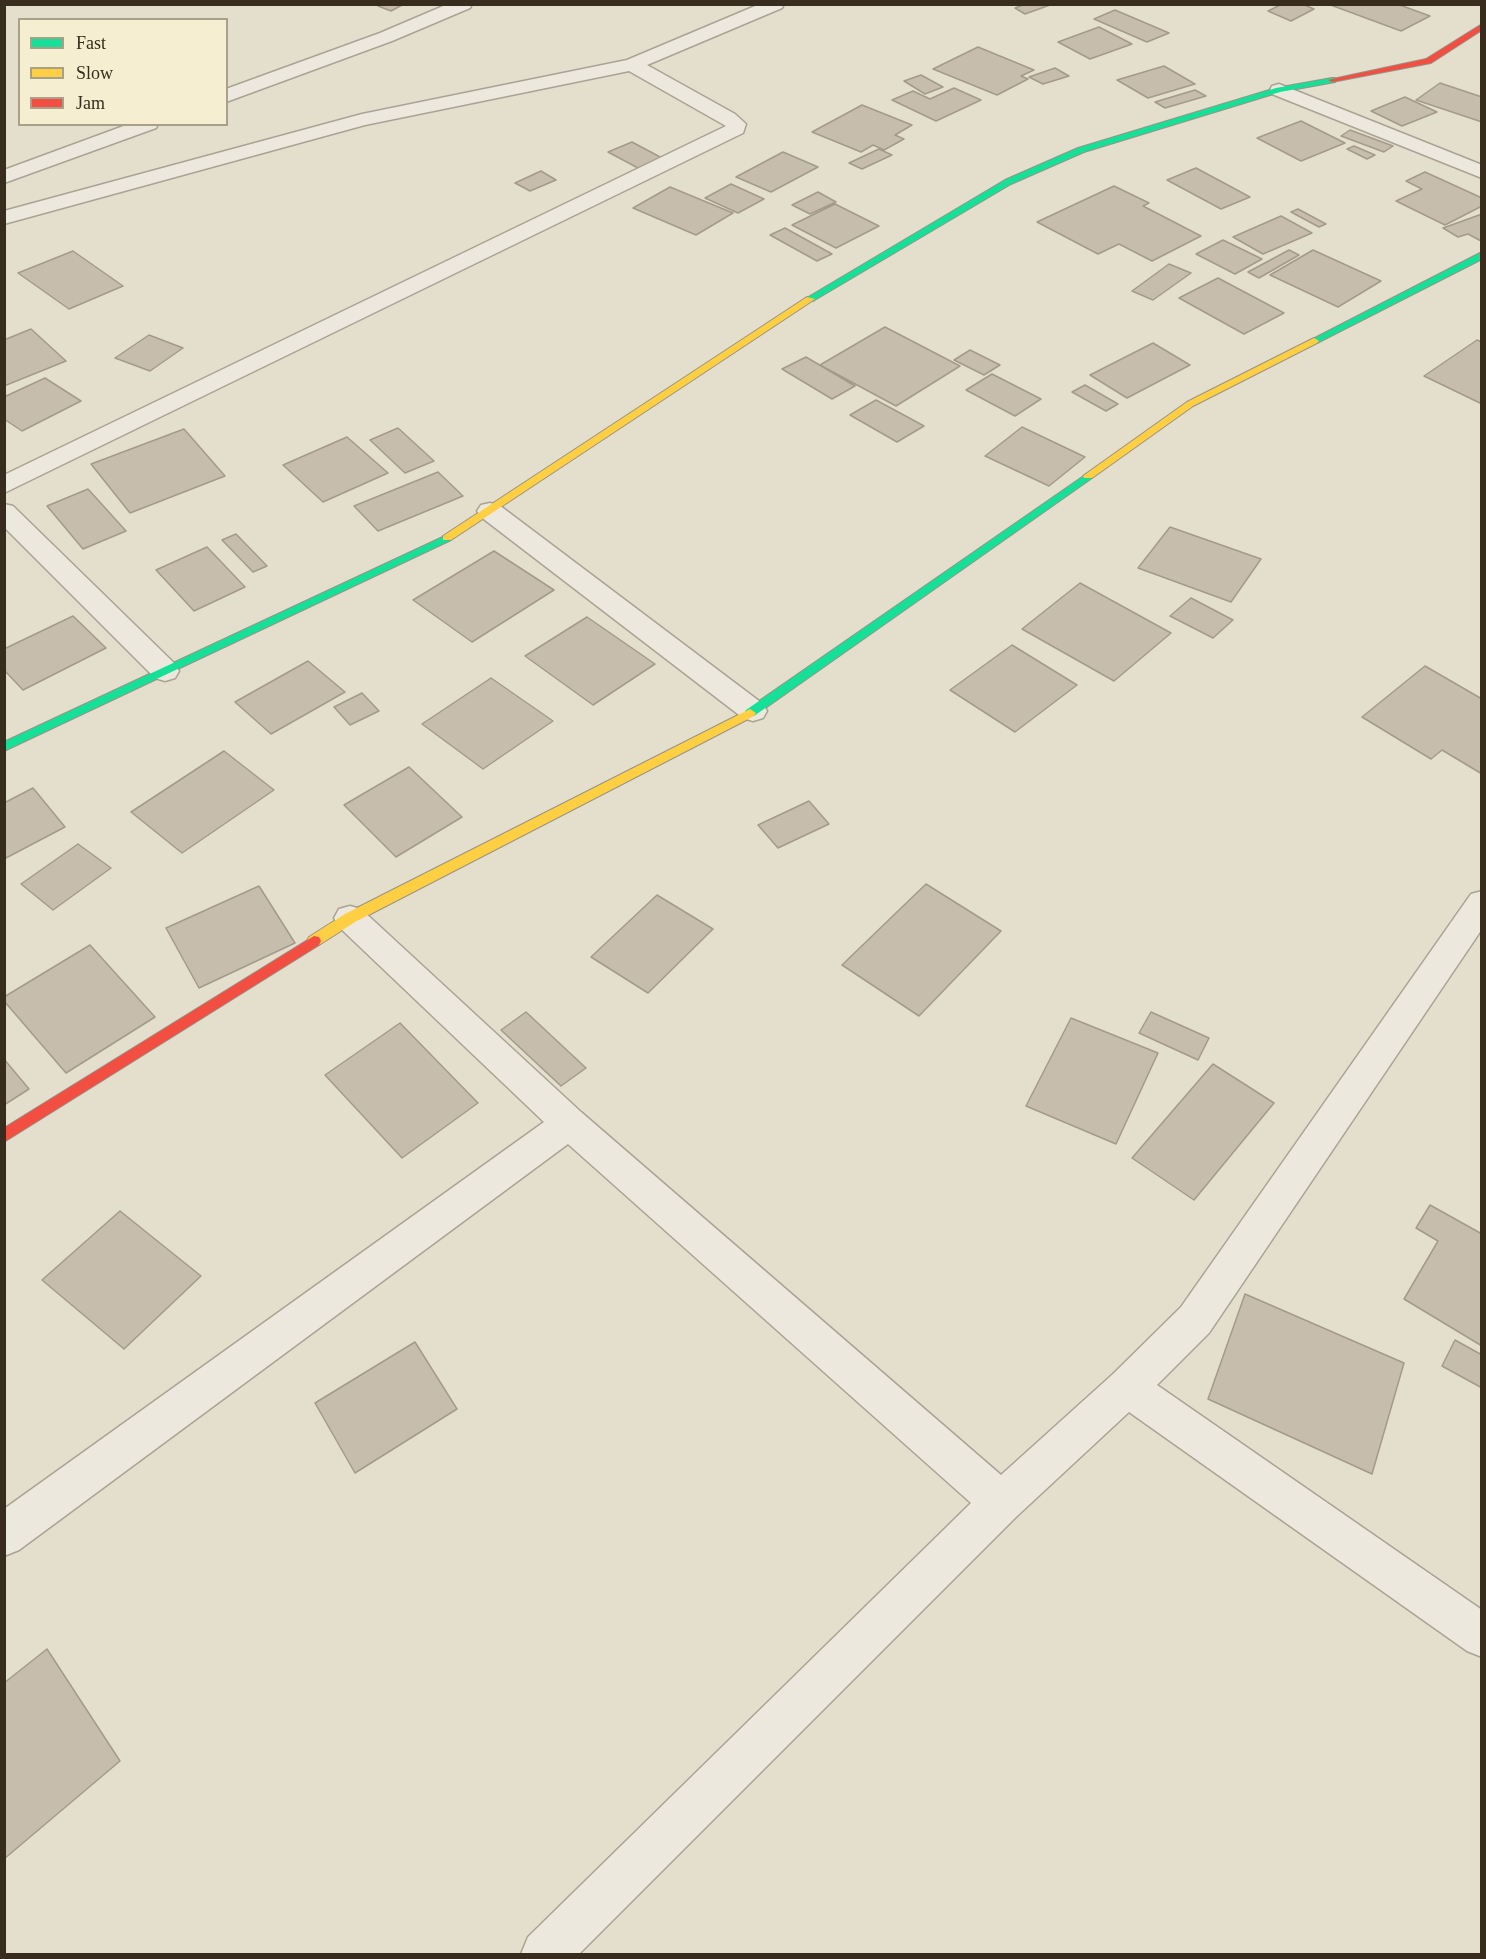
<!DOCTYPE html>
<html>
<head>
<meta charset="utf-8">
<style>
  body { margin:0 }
  #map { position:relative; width:1486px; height:1959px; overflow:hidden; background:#e4dfcc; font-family:Georgia,serif }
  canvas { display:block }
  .frame { position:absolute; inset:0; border:6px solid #372c1d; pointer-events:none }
  .legend { position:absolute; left:18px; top:18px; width:210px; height:108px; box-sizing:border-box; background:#f5eed1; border:2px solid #a9a089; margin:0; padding:8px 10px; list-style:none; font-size:18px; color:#372c1d }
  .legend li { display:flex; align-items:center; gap:12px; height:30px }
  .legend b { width:30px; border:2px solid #a9a089 }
</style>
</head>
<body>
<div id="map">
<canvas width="1486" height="1959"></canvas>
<div class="frame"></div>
<ul class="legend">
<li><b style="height:8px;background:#16e098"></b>Fast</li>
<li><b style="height:8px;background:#ffcf43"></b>Slow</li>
<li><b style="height:8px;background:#f24e42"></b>Jam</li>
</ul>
</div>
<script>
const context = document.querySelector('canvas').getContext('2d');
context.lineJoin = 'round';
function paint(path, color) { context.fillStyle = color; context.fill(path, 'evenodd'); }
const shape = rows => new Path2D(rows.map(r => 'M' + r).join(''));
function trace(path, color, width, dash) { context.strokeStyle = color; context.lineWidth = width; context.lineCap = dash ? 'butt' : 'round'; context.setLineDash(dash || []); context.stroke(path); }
const building = shape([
  [382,4,404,4,391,11,378,6,382,4],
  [1026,4,1049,4,1050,5,1025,14,1015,8,1026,4],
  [1282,4,1302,4,1314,9,1291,21,1268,11,1282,4],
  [1328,4,1397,4,1430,16,1401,31,1328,4],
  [1115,10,1169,33,1147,42,1094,19,1115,10],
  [1099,27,1132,44,1090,59,1058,42,1099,27],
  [978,47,1034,70,1021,76,1028,79,997,95,933,69,978,47],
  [1164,66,1195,84,1148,98,1117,80,1164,66],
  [1055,68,1069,76,1043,84,1029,77,1055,68],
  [921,75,943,87,925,94,904,81,921,75],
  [1440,83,1482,97,1482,122,1416,100,1440,83],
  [954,88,981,100,936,121,892,100,913,91,930,99,954,88],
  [1195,90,1206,96,1165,108,1155,102,1195,90],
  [1405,97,1437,112,1402,126,1371,111,1405,97],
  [862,105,912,125,895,135,904,139,884,150,873,145,861,152,812,132,862,105],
  [1301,121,1345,143,1301,161,1257,138,1301,121],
  [1350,130,1393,146,1384,152,1341,136,1350,130],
  [632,142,662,158,638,168,608,152,632,142],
  [1354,146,1375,155,1367,159,1347,149,1354,146],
  [879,149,892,155,862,169,849,163,879,149],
  [783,152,818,167,771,192,736,177,783,152],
  [1196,168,1250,197,1221,209,1167,180,1196,168],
  [541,171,556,180,530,191,515,183,541,171],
  [1425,172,1482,198,1482,206,1445,225,1396,201,1422,189,1406,181,1425,172],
  [731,184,764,199,738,213,705,198,731,184],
  [1114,186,1149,203,1143,206,1201,236,1152,261,1119,244,1098,254,1037,222,1114,186],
  [670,187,733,213,696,235,633,208,670,187],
  [818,192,836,202,810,214,792,205,818,192],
  [835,204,879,226,836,248,792,225,835,204],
  [1298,209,1326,224,1319,227,1291,212,1298,209],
  [1482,214,1481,241,1468,234,1458,237,1443,228,1482,214],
  [1281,216,1312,233,1263,254,1233,237,1281,216],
  [785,228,832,254,817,261,770,235,785,228],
  [1223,240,1262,259,1235,274,1196,254,1223,240],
  [1289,250,1299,255,1259,278,1248,272,1289,250],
  [1313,250,1381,281,1338,307,1270,275,1313,250],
  [73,251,123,286,69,309,18,273,73,251],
  [1169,264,1191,273,1153,300,1132,291,1169,264],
  [1218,278,1284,313,1244,334,1179,298,1218,278],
  [885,327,960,366,896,406,820,365,885,327],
  [31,329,66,361,4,386,4,340,31,329],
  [149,335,183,348,150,371,115,358,149,335],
  [1477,340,1482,342,1482,404,1424,376,1477,340],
  [1153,343,1190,365,1127,398,1090,375,1153,343],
  [970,350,1000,365,984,375,954,360,970,350],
  [806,357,855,386,832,399,782,369,806,357],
  [992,374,1041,399,1015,416,966,390,992,374],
  [45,378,81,401,22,431,4,419,4,397,45,378],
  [1085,385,1118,404,1106,411,1072,392,1085,385],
  [876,400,924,426,897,442,850,415,876,400],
  [1022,427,1085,457,1049,486,985,456,1022,427],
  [398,428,434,461,405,473,370,440,398,428],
  [184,429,225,476,130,513,91,464,184,429],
  [347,437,388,473,323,502,283,465,347,437],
  [438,472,463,496,378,531,354,506,438,472],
  [88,489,126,531,83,549,47,506,88,489],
  [1170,527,1261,559,1231,602,1138,568,1170,527],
  [236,534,267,566,253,572,222,540,236,534],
  [207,547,245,587,194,611,156,570,207,547],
  [494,551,554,590,472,642,413,600,494,551],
  [1080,583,1171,633,1114,681,1022,629,1080,583],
  [1191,598,1233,620,1213,638,1170,616,1191,598],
  [73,616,106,648,23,690,4,670,4,649,73,616],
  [587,617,655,664,593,705,525,656,587,617],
  [1012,645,1077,685,1015,732,950,690,1012,645],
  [308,661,345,692,271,734,235,702,308,661],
  [1425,666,1482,699,1482,774,1442,750,1431,759,1362,717,1425,666],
  [491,678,553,721,483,769,422,724,491,678],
  [362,693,379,711,350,725,334,707,362,693],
  [224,751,274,790,182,853,131,812,224,751],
  [409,767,462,817,396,857,344,805,409,767],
  [33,788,65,827,4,859,4,803,33,788],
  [809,801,829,824,778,848,758,825,809,801],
  [78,844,111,868,53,910,21,884,78,844],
  [926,884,1001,931,919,1016,842,965,926,884],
  [259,886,295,943,199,988,166,928,259,886],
  [657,895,713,929,648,993,591,957,657,895],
  [90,945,155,1017,66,1073,4,1001,4,997,90,945],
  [526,1012,586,1068,561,1086,501,1030,526,1012],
  [1151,1012,1209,1038,1198,1060,1139,1033,1151,1012],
  [1071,1018,1158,1053,1116,1144,1026,1106,1071,1018],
  [400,1023,478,1103,402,1158,325,1075,400,1023],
  [4,1059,29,1089,4,1105,4,1059],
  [1213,1064,1274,1103,1194,1200,1132,1158,1213,1064],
  [1430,1205,1482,1234,1482,1346,1404,1299,1438,1241,1416,1228,1430,1205],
  [120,1211,201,1276,124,1349,42,1280,120,1211],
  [1245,1294,1404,1363,1372,1474,1208,1399,1245,1294],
  [1455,1340,1482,1355,1482,1388,1442,1366,1455,1340],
  [415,1342,457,1409,355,1473,315,1403,415,1342],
  [47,1649,120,1761,4,1859,4,1683,47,1649]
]);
const street = shape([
  [448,4,472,4,470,8,392,41,226,102,226,89,380,33,448,4],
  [760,4,784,4,782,8,647,65,735,114,746,124,743,133,4,493,4,475,726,126,629,71,365,125,4,224,4,211,362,114,627,60,760,4],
  [1279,84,1482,165,1482,178,1272,94,1270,90,1272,86,1279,84],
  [129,124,158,124,156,128,4,183,4,170,129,124],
  [490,503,499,505,763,704,767,711,763,718,753,721,743,718,481,517,477,511,481,505,490,503],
  [4,504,13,506,175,664,179,671,175,678,165,681,155,678,4,527,4,504],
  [1482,891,1482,929,1209,1333,1157,1385,1482,1610,1482,1657,1467,1651,1129,1412,1016,1517,579,1954,521,1954,528,1937,971,1503,568,1144,19,1550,4,1556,4,1509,544,1122,339,927,334,918,339,909,350,906,361,909,581,1112,1001,1475,1113,1374,1181,1307,1471,894,1482,891]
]);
const fast = shape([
  [1332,78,1335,78,1335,82,1280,92,1084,152,1011,184,813,301,805,299,1005,180,1078,148,1276,88,1332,78],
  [1482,252,1482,259,1317,343,1309,341,1482,252],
  [1088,473,1093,476,1092,478,754,716,746,716,744,713,746,710,1088,473],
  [447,535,451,536,451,540,4,751,4,742,447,535]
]);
const slow = shape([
  [807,297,815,299,451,540,443,540,443,536,807,297],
  [1314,338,1319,341,1317,343,1193,406,1092,478,1084,478,1083,476,1187,402,1314,338],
  [750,709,756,713,754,716,355,922,319,945,309,945,307,941,309,937,345,914,750,709]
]);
const jam = shape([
  [1482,24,1482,30,1431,63,1332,82,1328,80,1426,59,1482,24],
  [314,936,319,937,321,941,319,945,4,1142,4,1128,314,936]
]);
paint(building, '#c7bdad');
trace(building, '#a49a8b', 1.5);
trace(street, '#a9a395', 3);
trace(fast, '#989385', 2);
trace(slow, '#989385', 2);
trace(jam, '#989385', 2);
paint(street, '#ece8dd');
paint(fast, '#16e098');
paint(slow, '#ffcf43');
paint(jam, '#f24e42');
</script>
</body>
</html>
